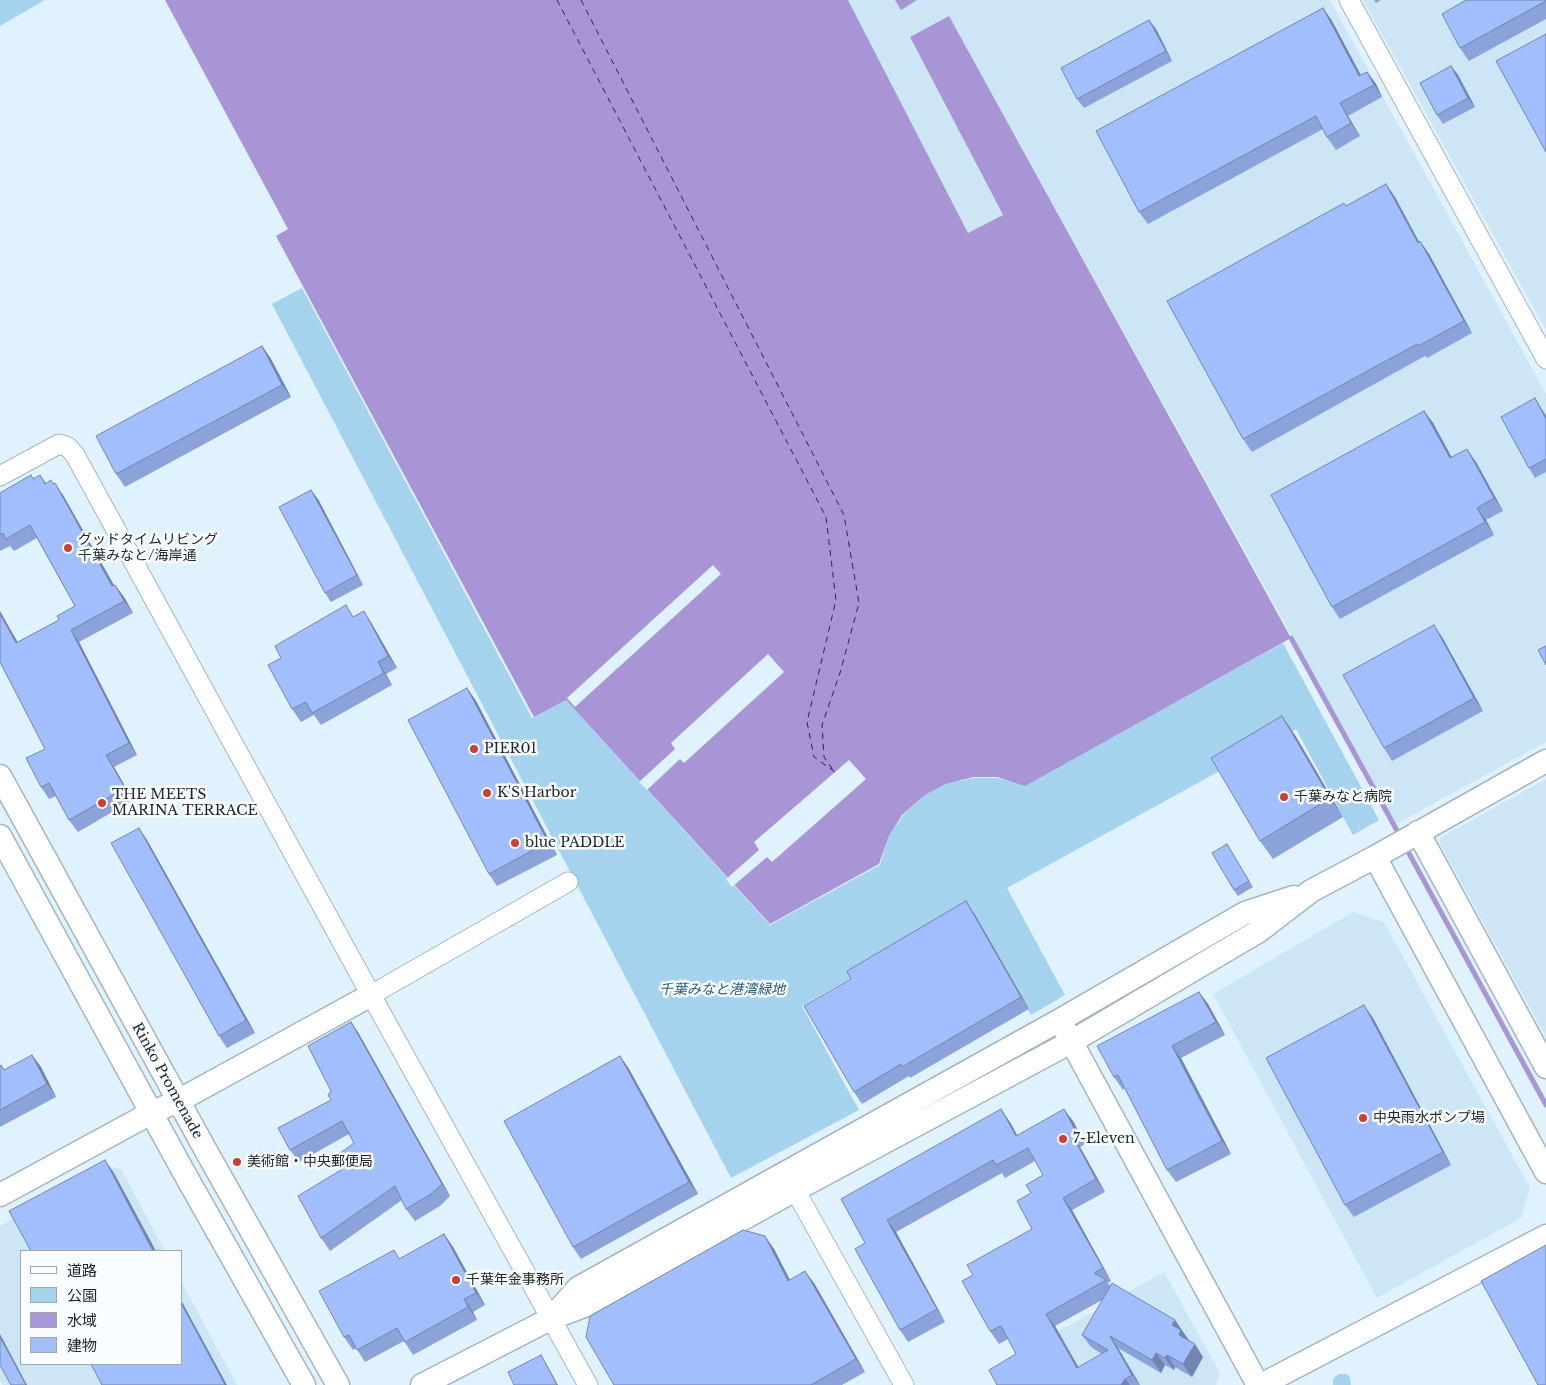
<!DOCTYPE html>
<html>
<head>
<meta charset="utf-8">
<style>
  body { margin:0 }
  #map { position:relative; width:1546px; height:1385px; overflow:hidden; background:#e0f2fd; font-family:"Libre Baskerville","Noto Sans JP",serif }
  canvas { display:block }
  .legend { position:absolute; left:20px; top:1250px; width:162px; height:115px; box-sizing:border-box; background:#f9fdff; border:1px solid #a2a7aa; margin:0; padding:6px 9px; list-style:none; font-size:15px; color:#20272b }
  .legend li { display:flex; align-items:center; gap:10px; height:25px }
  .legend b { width:25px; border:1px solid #a2a7aa }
</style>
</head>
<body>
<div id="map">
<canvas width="1546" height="1385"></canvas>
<ul class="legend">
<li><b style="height:6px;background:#fff"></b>道路</li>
<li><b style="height:14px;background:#a5d3ee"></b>公園</li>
<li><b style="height:14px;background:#a795d5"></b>水域</li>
<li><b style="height:14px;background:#a2befc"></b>建物</li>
</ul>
</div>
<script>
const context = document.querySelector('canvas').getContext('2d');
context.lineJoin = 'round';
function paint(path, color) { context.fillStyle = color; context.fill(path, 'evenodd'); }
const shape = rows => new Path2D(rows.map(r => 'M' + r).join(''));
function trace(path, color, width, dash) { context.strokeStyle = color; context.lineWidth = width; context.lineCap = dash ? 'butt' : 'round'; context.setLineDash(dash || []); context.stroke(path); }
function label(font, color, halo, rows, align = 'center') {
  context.font = font + ' "Libre Baskerville","Noto Sans JP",serif'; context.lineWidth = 5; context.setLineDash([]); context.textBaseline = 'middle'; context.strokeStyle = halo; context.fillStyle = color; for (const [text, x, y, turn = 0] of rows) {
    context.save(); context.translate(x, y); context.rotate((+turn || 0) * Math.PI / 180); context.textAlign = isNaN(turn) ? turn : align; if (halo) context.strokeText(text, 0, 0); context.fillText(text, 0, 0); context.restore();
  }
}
const built = shape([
  [848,0,895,0,901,9,917,0,1330,0,1546,394,1546,742,1396,824,949,16,910,37,1003,216,968,233],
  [1363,0,1546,0,1546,330],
  [1546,779,1546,1037,1440,844,1440,838],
  [1353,912,1384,922,1530,1188,1521,1218,1377,1298,1213,994],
  [110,1167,121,1169,165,1251,21,1251,21,1364,181,1364,181,1281,237,1385,3,1385,0,1380,0,1226],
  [1164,1272,1220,1373,1216,1385,999,1385,991,1369]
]);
const green = shape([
  [0,0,45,0,0,26],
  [302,288,532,718,566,700,770,925,880,865,889,836,903,815,925,795,946,784,974,778,997,778,1025,785,1283,643,1379,820,1353,835,1296,729,1007,888,1065,995,1031,1015,972,909,802,1006,859,1110,731,1178,272,304],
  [1339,1374,1347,1374,1350,1378,1351,1385,1333,1385,1333,1379]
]);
const water = shape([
  [165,0,848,0,968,233,1003,215,910,37,949,16,1291,638,1025,786,997,777,974,777,946,784,925,795,902,815,889,836,879,864,770,924,566,700,534,717,276,236,288,229],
  [895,0,917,0,901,10]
]);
const pier = shape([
  [713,565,721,574,575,707,567,698],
  [768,654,784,672,684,763,680,759,647,790,639,782,675,749,671,743],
  [849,760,866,779,772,862,767,857,732,887,726,879,759,850,754,842]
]);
const stream = shape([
  [1291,638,1400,836],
  [1405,846,1546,1105]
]);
const ferry = shape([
  [557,0,826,517,836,600,807,722,814,757,835,772],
  [581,0,844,515,859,603,840,673,822,725,824,757,833,770]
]);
const minor = shape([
  [1349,0,1546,359],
  [0,476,59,444,68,447,75,455,371,995,588,1385],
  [371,995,568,882],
  [795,1190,904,1385]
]);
const tertiary = shape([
  [0,776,205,1149,338,1385],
  [1418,832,1546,1067],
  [0,836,182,1169,304,1385],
  [1375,857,1546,1172],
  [1064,1028,1258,1385],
  [0,1195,151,1113,178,1101,371,995],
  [554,1315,578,1288,1060,1020,1245,913,1294,897],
  [422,1385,552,1318,587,1305,795,1190,1071,1042,1259,931,1311,891,1375,857,1546,761],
  [1261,1385,1546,1236]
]);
const wall = shape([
  [1374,0,1381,0,1376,3],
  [1546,0,1546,19,1469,61,1460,48],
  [1323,8,1332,21,1361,75,1367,72,1376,84,1382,97,1348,116,1360,136,1336,150,1327,137,1323,129,1148,224,1139,212],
  [1149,20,1156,29,1172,61,1084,108,1077,99],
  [1451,66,1458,75,1475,107,1443,124,1437,115],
  [1386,184,1395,197,1419,242,1420,241,1429,254,1472,333,1427,358,1425,356,1252,452,1243,439,1346,206],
  [262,346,271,359,291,397,125,487,116,474],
  [1535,398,1546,416,1546,472,1535,478,1529,468],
  [1424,411,1433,423,1452,458,1476,462,1503,511,1486,520,1494,535,1340,619,1332,607],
  [40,475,46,483,53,484,63,495,114,585,124,597,133,613,79,642,137,755,114,767,133,800,78,832,69,820,56,796,49,799,41,787,45,749,18,642,59,620,75,606,37,538,14,551,10,546,0,551,0,493,33,479],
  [318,499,363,585,331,602,325,593],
  [354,617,372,624,397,668,386,674,392,685,321,725,314,715,301,722,292,709],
  [1442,637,1483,711,1392,761,1384,748],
  [467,688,476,701,557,855,497,886,489,874],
  [1295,735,1343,817,1273,859,1260,841],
  [147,840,255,1033,227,1048,219,1036],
  [1231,851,1253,887,1238,896,1234,890],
  [966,901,974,913,1029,1009,910,1078,909,1076,862,1104,854,1092,851,979],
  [1199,992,1208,1004,1225,1035,1181,1058,1231,1154,1176,1182,1167,1170,1125,1088,1123,1090,1114,1077],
  [1373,1018,1451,1165,1354,1217,1345,1205],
  [351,1022,359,1034,450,1196,440,1206,415,1221,406,1209,402,1200,330,1251,321,1238,341,1170,354,1143,349,1134,299,1162,290,1150,331,1100,331,1091],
  [32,1055,41,1067,56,1097,0,1127,0,1066,5,1070],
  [620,1056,629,1069,698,1194,581,1259,573,1247],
  [1073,1121,1085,1144,1080,1147,1105,1192,1072,1210,1111,1281,1108,1283,1110,1286,1175,1320,1189,1341,1203,1357,1192,1377,1175,1367,1174,1370,1165,1365,1161,1373,1118,1348,1140,1385,997,1385,1016,1354,1008,1339,999,1344,990,1331,973,1275,1032,1229,1031,1193,1043,1175,1035,1161,1005,1178,1002,1173,896,1232,945,1322,908,1342,900,1330,865,1243,841,1199,1010,1122,1017,1135],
  [1102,1300,1082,1335,1091,1347,1102,1354,1079,1368,1055,1326],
  [444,1234,453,1247,485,1305,473,1312,477,1320,413,1355,404,1341,365,1362,356,1348,353,1350,344,1337,400,1259],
  [765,1236,774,1249,790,1280,814,1283,865,1372,842,1385,614,1385]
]);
const shadedWall = shape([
  [1323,8,1332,21,1368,89,1359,76],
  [1149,20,1156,29,1172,61,1166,51],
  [1451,66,1458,75,1475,107,1468,98],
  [1367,72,1376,84,1382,97,1374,85],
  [1340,103,1348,116,1360,136,1351,123],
  [1386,184,1395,197,1426,255,1418,243],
  [1420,241,1429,254,1472,333,1464,321],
  [262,346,271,359,291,397,282,385],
  [1535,398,1541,408,1546,416,1546,419],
  [1424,411,1433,423,1459,471,1450,458],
  [1467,449,1476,462,1503,511,1494,498],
  [55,483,63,495,121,598,112,586],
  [311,490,318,499,363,585,357,575],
  [1477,508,1486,520,1494,535,1485,522],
  [115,585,124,597,133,613,124,601],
  [0,611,25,655,16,643,0,614],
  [364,611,372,624,397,668,388,656],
  [1434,625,1442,637,1483,711,1474,698],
  [71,630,79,642,137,755,129,743],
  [378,662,386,674,392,685,384,673],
  [467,688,476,701,557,855,548,842],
  [1282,716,1295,735,1343,817,1330,798],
  [106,755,114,767,133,800,125,788],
  [139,828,147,840,255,1033,246,1020],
  [966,901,974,913,1029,1009,1021,997],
  [1199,992,1208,1004,1225,1035,1216,1022],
  [1364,1005,1373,1018,1451,1165,1443,1152],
  [351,1022,359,1034,450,1196,442,1184],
  [1172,1046,1181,1058,1231,1154,1222,1141],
  [32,1055,41,1067,56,1097,47,1084],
  [620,1056,629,1069,698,1194,689,1182],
  [1001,1109,1010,1122,1024,1148,1016,1136],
  [1064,1109,1073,1121,1085,1144,1076,1132],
  [1072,1135,1080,1147,1105,1192,1096,1179],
  [105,1160,114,1173,156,1251,153,1251],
  [1063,1198,1072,1210,1111,1281,1103,1268],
  [887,1220,896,1232,945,1322,937,1309],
  [444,1234,453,1247,485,1305,476,1293],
  [765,1236,774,1249,797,1294,788,1281],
  [805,1271,814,1283,865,1372,856,1359],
  [464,1299,473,1312,477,1320,468,1307],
  [181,1300,227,1385,225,1385,181,1303],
  [1046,1314,1055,1326,1086,1381,1077,1368],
  [1175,1320,1190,1342,1187,1347,1172,1325],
  [0,1334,27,1385,26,1385,0,1337],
  [1110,1336,1118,1348,1140,1385,1132,1375],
  [1195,1344,1203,1357,1192,1377,1183,1364],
  [1156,1353,1165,1365,1161,1373,1152,1360],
  [541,1355,547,1365,558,1385,557,1385],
  [1167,1355,1175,1367,1174,1370,1165,1358],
  [1125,1379,1130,1385,1121,1385]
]);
const building = shape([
  [1466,0,1546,0,1546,1,1460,48,1442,14,1466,0],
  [1323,8,1359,76,1367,72,1374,85,1340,103,1351,123,1327,137,1316,116,1139,212,1096,131,1323,8],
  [1149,20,1166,51,1077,99,1061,68,1149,20],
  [1546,34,1546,152,1496,61,1546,34],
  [1451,66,1468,98,1437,115,1420,83,1451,66],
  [1386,184,1418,243,1420,241,1464,321,1418,346,1417,344,1243,439,1167,301,1344,203,1346,206,1386,184],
  [262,346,282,385,116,474,96,436,262,346],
  [1535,398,1546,419,1546,459,1529,468,1501,417,1535,398],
  [1424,411,1450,458,1467,449,1494,498,1477,508,1485,522,1332,607,1271,495,1424,411],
  [31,475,33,479,40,475,45,484,51,480,53,484,55,483,112,586,115,585,124,601,71,630,129,743,106,755,125,788,69,820,49,783,41,787,26,758,45,749,0,662,0,614,16,643,59,620,57,616,75,606,30,525,6,539,3,533,0,535,0,493,31,475],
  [311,490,357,575,325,593,279,507,311,490],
  [346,605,353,617,364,611,388,656,378,662,384,673,312,713,306,702,292,709,268,665,281,658,275,646,346,605],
  [1434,625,1474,698,1384,748,1343,675,1434,625],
  [1546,646,1546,665,1538,650,1546,646],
  [467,688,548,842,489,874,408,720,467,688],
  [1282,716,1330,798,1260,841,1211,758,1282,716],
  [139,828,246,1020,219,1036,111,843,139,828],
  [1227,844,1249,881,1234,890,1212,853,1227,844],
  [966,901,1021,997,902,1067,901,1064,854,1092,804,1006,851,979,847,971,966,901],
  [1199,992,1216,1022,1172,1046,1222,1141,1167,1170,1118,1075,1114,1077,1097,1046,1199,992],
  [1364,1005,1443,1152,1345,1205,1266,1058,1364,1005],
  [351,1022,442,1184,431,1194,406,1209,395,1186,321,1238,298,1196,341,1170,335,1157,354,1143,342,1121,290,1150,278,1128,331,1100,328,1095,331,1091,308,1046,351,1022],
  [32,1055,47,1084,0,1110,0,1066,1,1065,4,1070,32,1055],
  [620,1056,689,1182,573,1247,504,1121,620,1056],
  [1001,1109,1016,1136,1064,1109,1076,1132,1072,1135,1096,1179,1063,1198,1103,1268,1094,1273,1106,1280,1046,1314,1077,1368,1108,1350,1082,1335,1112,1283,1175,1320,1172,1325,1181,1330,1179,1335,1195,1344,1183,1364,1167,1355,1165,1358,1156,1353,1152,1360,1110,1336,1132,1375,1125,1379,1121,1385,997,1385,989,1370,1016,1354,1001,1326,990,1331,962,1281,973,1275,967,1265,1032,1229,1017,1201,1031,1193,1026,1185,1043,1175,1028,1148,996,1165,993,1160,887,1220,937,1309,900,1330,855,1249,865,1243,841,1199,1001,1109],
  [105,1160,153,1251,31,1251,9,1211,105,1160],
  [743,1230,765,1236,788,1281,805,1271,856,1359,811,1385,614,1385,586,1337,590,1316,743,1230],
  [444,1234,476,1293,464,1299,468,1307,405,1342,397,1328,357,1350,349,1335,344,1337,319,1291,394,1250,399,1259,444,1234],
  [1546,1245,1546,1385,1538,1385,1481,1281,1546,1245],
  [181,1303,225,1385,102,1385,91,1364,181,1364,181,1303],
  [0,1337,26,1385,11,1385,0,1365,0,1337],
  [541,1355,557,1385,514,1385,508,1372,541,1355]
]);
const markers = [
  [68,548,5,"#cd3f33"],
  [474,749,5,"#cd3f33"],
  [487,793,5,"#cd3f33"],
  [1284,797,5,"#cd3f33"],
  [102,803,5,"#cd3f33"],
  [515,843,5,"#cd3f33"],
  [1363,1118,5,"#cd3f33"],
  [1063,1139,5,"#cd3f33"],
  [237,1162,5,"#cd3f33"],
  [456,1280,5,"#cd3f33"]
];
const poiNames = [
  ["グッドタイムリビング",78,540],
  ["千葉みなと/海岸通",78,556],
  ["PIER01",484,749],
  ["K'S Harbor",497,793],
  ["THE MEETS",112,795],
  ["MARINA TERRACE",112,811],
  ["千葉みなと病院",1294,797],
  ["blue PADDLE",525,843],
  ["中央雨水ポンプ場",1373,1118],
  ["7-Eleven",1073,1139],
  ["美術館・中央郵便局",247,1162],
  ["千葉年金事務所",466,1280]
];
const parkNames = [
  ["千葉みなと港湾緑地",722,990]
];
const streetNames = [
  ["Rinko Promenade",167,1081,61]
];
paint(built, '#cde6f5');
paint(green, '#a5d3ee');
paint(water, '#a795d5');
paint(pier, '#e0f2fd');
trace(stream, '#a795d5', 5);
trace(ferry, '#3a1c68', 1, [6, 5]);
trace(minor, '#a5b6c0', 21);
trace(tertiary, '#a5b6c0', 25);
trace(minor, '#fff', 19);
trace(tertiary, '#fff', 22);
paint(wall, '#8ba3d9');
paint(shadedWall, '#7185b0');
paint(building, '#a2befc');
trace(building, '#7185b0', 1);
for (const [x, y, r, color] of markers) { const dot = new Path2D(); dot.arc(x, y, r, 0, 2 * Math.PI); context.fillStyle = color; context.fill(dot); trace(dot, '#f9fdff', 2); }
label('14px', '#20272b', '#f9fdff', poiNames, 'left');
label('italic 14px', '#255c79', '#f9fdff', parkNames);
label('14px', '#20272b', '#f9fdff', streetNames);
</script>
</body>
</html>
